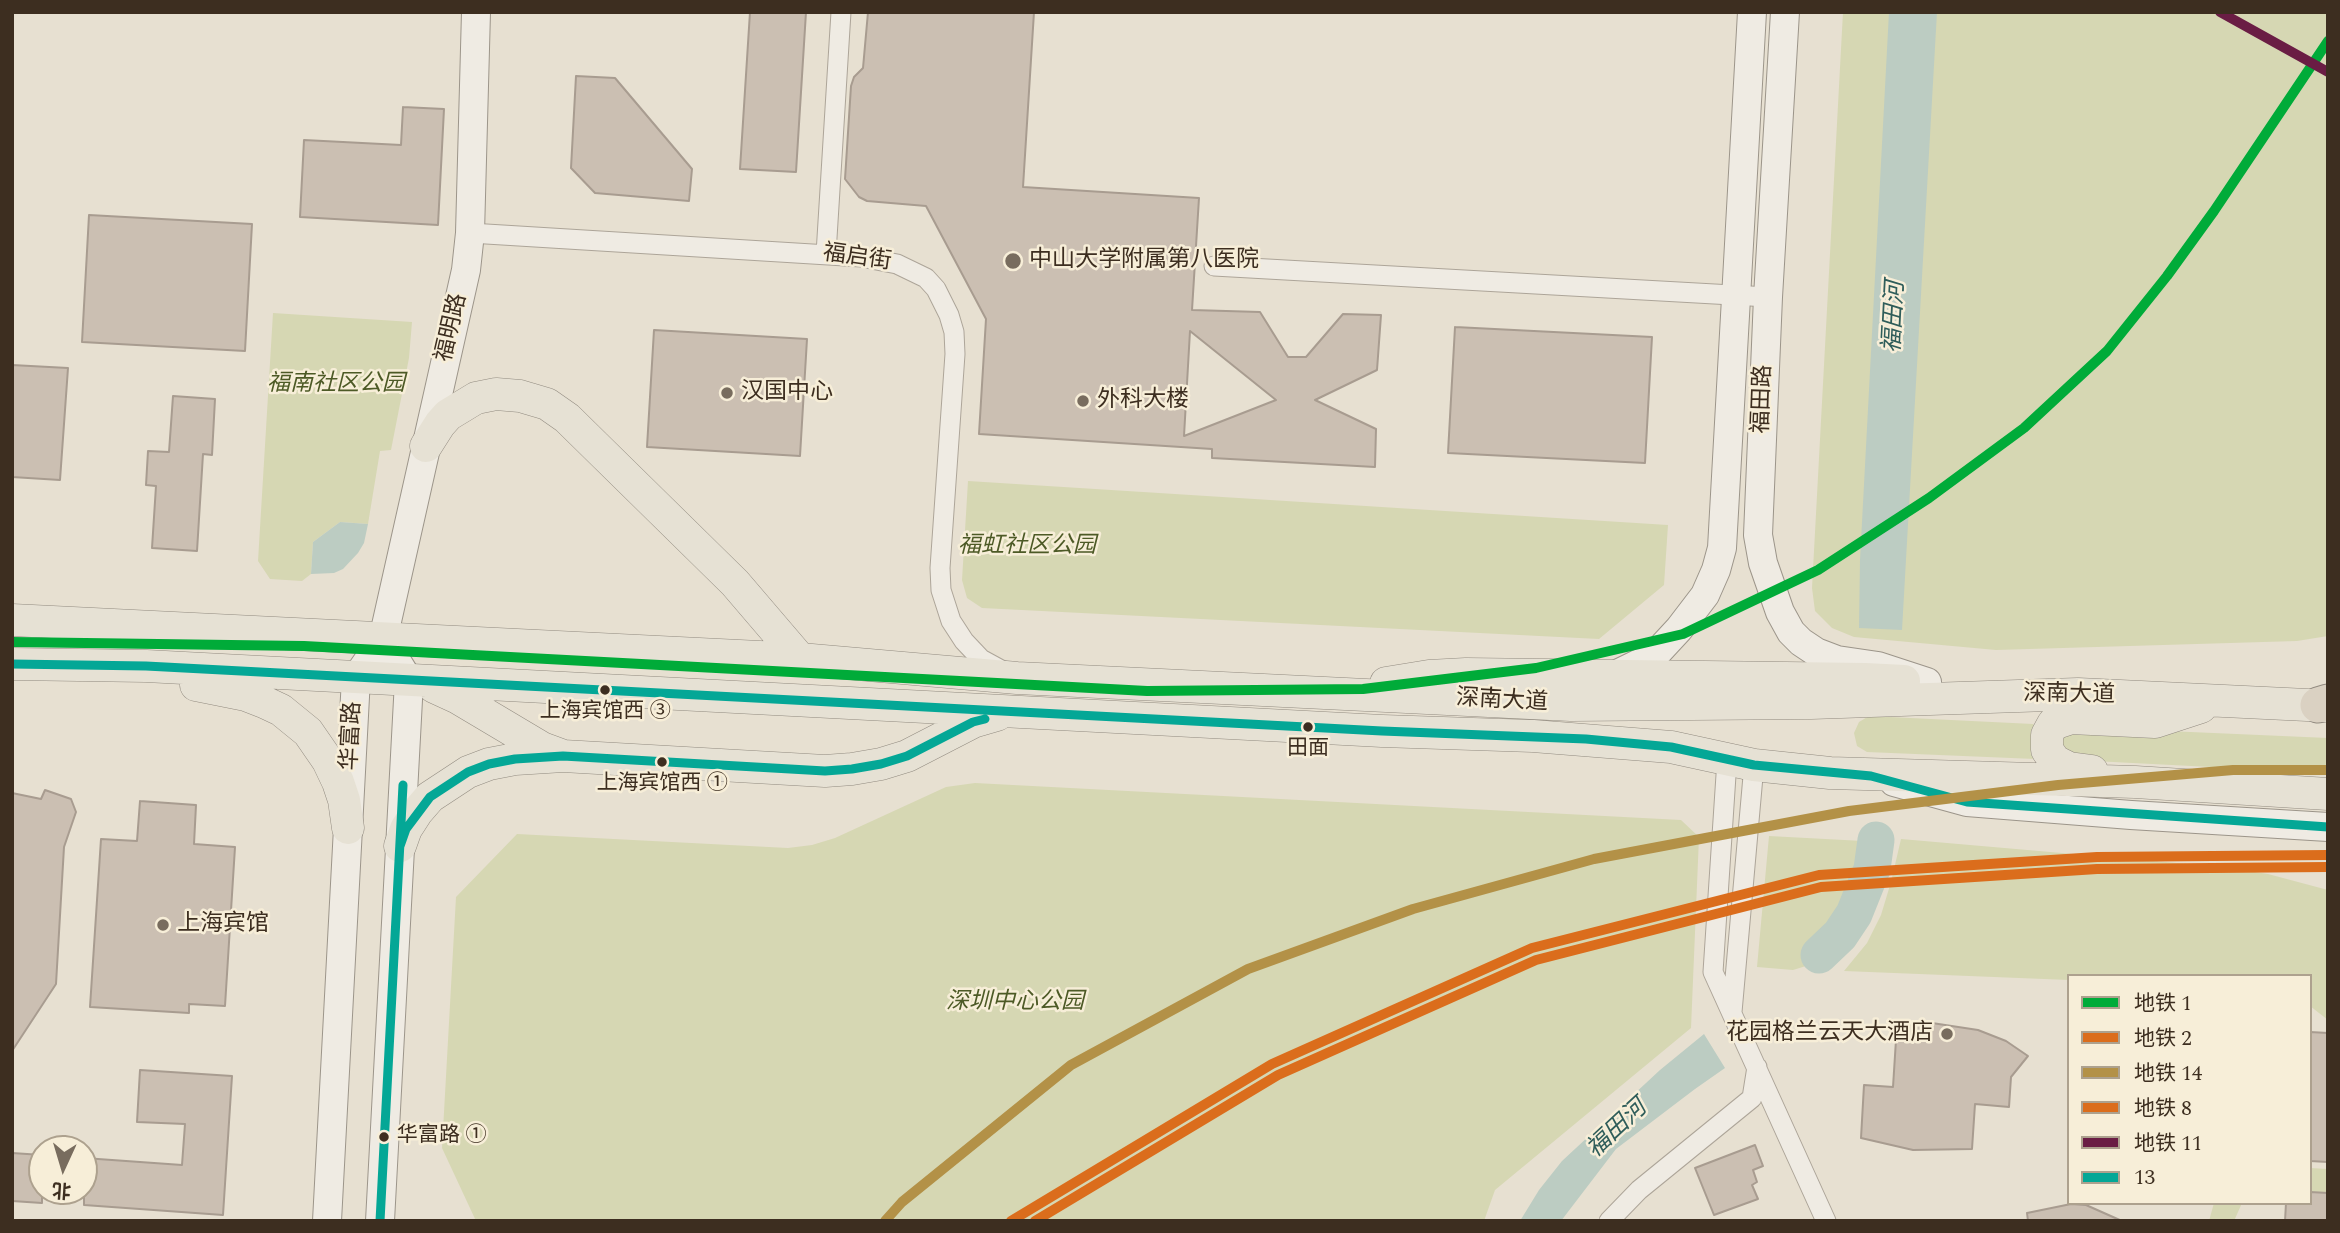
<!DOCTYPE html>
<html>
<head>
<meta charset="utf-8">
<style>
  body { margin:0 }
  #map { position:relative; width:2340px; height:1233px; overflow:hidden; background:#e7e0d1; font-family:Spectral,"Noto Sans SC",serif }
  canvas { display:block }
  .frame { position:absolute; inset:0; border:14px solid #3d2e20; pointer-events:none }
  .legend { position:absolute; left:2067px; top:974px; width:245px; height:231px; box-sizing:border-box; background:#f7eed8; border:2px solid #ada18e; margin:0; padding:9px 12px; list-style:none; font-size:21px; color:#3d2e20 }
  .legend li { display:flex; align-items:center; gap:14px; height:35px }
  .legend b { width:35px; border:2px solid #ada18e }
  .north { position:absolute; left:28px; top:1135px; width:70px; height:70px; box-sizing:border-box; background:#f7eed8; border:2px solid #ada18e; border-radius:50%; rotate:184deg; font-size:19px; font-weight:700; line-height:28px; text-align:center; color:#3d2e20 }
  .north::after { content:''; display:block; margin:auto; width:24px; height:32px; background:#786c5e; clip-path:polygon(50% 0,100% 100%,50% 72%,0 100%) }
</style>
</head>
<body>
<div id="map">
<canvas width="2340" height="1233"></canvas>
<div class="frame"></div>
<ul class="legend">
<li><b style="height:9px;background:#00ab39"></b>地铁 1</li>
<li><b style="height:9px;background:#db6d1c"></b>地铁 2</li>
<li><b style="height:9px;background:#b39147"></b>地铁 14</li>
<li><b style="height:9px;background:#db6d1c"></b>地铁 8</li>
<li><b style="height:9px;background:#6a1d44"></b>地铁 11</li>
<li><b style="height:9px;background:#04a796"></b>13</li>
</ul>
<div class="north">北</div>
</div>
<script>
const context = document.querySelector('canvas').getContext('2d');
context.lineJoin = 'round';
function paint(path, color) { context.fillStyle = color; context.fill(path, 'evenodd'); }
const shape = rows => new Path2D(rows.map(r => 'M' + r).join(''));
function trace(path, color, width, dash) { context.strokeStyle = color; context.lineWidth = width; context.lineCap = dash ? 'butt' : 'round'; context.setLineDash(dash || []); context.stroke(path); }
function label(font, color, halo, rows, align = 'center') {
  context.font = font + ' Spectral,"Noto Sans SC",serif'; context.lineWidth = 5; context.setLineDash([]); context.textBaseline = 'middle'; context.strokeStyle = halo; context.fillStyle = color; for (const [text, x, y, turn = 0] of rows) {
    context.save(); context.translate(x, y); context.rotate((+turn || 0) * Math.PI / 180); context.textAlign = isNaN(turn) ? turn : align; if (halo) context.strokeText(text, 0, 0); context.fillText(text, 0, 0); context.restore();
  }
}
const green = shape([
  [1843,12,2328,12,2328,636,2297,641,1996,650,1854,637,1832,628,1815,611,1812,588],
  [273,313,412,322,409,358,391,450,380,451,368,524,340,522,313,542,311,574,302,581,270,579,258,561],
  [968,481,1668,525,1664,585,1599,639,982,608,967,598,962,580],
  [1869,716,2033,724,2036,727,2035,759,1867,752,1857,746,1854,733,1859,722],
  [2076,727,2328,738,2328,773,2074,760,2061,748,2061,736],
  [975,783,1681,820,1699,837,1691,1028,1495,1190,1484,1221,476,1221,442,1148,456,897,517,834,788,848,812,845,835,838,946,787],
  [1769,836,1863,841,1854,881,1841,917,1806,966,1793,970,1757,967],
  [1901,839,2223,867,2268,874,2328,890,2328,1020,2310,1006,2310,976,2069,976,2069,980,1844,971,1867,943,1881,915,1891,882],
  [2310,1168,2328,1169,2328,1193,2310,1192],
  [2214,1203,2242,1203,2234,1221,2209,1221]
]);
const water = shape([
  [1889,12,1937,12,1902,630,1859,628,1860,560],
  [340,522,368,524,364,543,358,553,343,569,334,573,311,574,313,542],
  [1704,1034,1725,1068,1695,1089,1616,1149,1561,1221,1520,1221,1539,1190,1562,1161,1660,1070]
]);
const river = shape([
  [1819,955,1840,935,1854,914,1872,869,1876,840]
]);
const building = shape([
  [750,12,806,12,796,172,740,169,750,12],
  [868,12,1034,12,1023,187,1199,198,1192,310,1260,312,1288,357,1306,357,1343,314,1381,315,1377,370,1315,400,1376,429,1375,467,1212,458,1212,449,979,434,986,319,926,206,867,201,859,197,845,179,851,86,854,77,863,68,868,12],
  [1190,331,1276,400,1184,436,1190,331],
  [576,76,615,78,692,169,689,201,595,193,571,168,576,76],
  [403,107,444,109,438,225,300,217,304,140,401,145,403,107],
  [89,215,252,224,245,351,82,342,89,215],
  [1455,327,1652,337,1645,463,1448,453,1455,327],
  [654,330,807,339,800,456,647,447,654,330],
  [12,365,68,368,60,480,12,477,12,365],
  [173,396,215,399,212,455,203,454,197,551,152,548,156,486,146,485,148,451,169,452,173,396],
  [45,790,71,799,76,812,64,847,56,984,12,1051,12,793,41,799,45,790],
  [140,801,196,805,194,844,235,847,225,1006,189,1004,189,1013,90,1007,101,839,137,841,140,801],
  [1932,1023,1978,1030,2006,1041,2028,1056,2011,1077,2009,1107,1975,1104,1972,1149,1913,1150,1861,1138,1864,1085,1893,1087,1897,1024,1932,1023],
  [2310,1032,2328,1033,2328,1162,2310,1161,2310,1032],
  [140,1070,232,1076,223,1215,84,1205,84,1158,182,1165,185,1124,137,1122,140,1070],
  [1755,1145,1763,1166,1753,1170,1757,1182,1752,1185,1758,1199,1714,1215,1695,1168,1755,1145],
  [12,1153,42,1155,42,1203,12,1201,12,1153],
  [2310,1192,2328,1193,2328,1221,2285,1221,2286,1203,2310,1203,2310,1192],
  [2071,1204,2086,1205,2122,1221,2028,1221,2027,1213,2071,1204]
]);
const street = shape([
  [470,233,861,257,897,264,926,278,936,289,949,315,954,332,955,354,940,568,941,590,951,621,964,641,981,659,1003,671],
  [826,254,841,12],
  [1214,266,1768,297],
  [1727,760,1713,972,1826,1221],
  [1732,1012,1754,765],
  [1609,1221,1639,1190,1752,1098,1757,1067]
]);
const secondary = shape([
  [1785,12,1768,297,1758,535,1763,563,1780,612,1791,632,1801,642,1816,652,1837,660,1878,666,1927,682],
  [1615,675,1654,656,1679,629,1705,595,1716,570,1722,548,1752,12],
  [1894,782,1967,802,2131,815,2328,827],
  [327,1221,356,678,383,639,466,270,470,233,476,12],
  [380,1221,409,681,383,639]
]);
const primary = shape([
  [426,446,440,424,448,415,476,398,496,394,520,396,547,404,567,418,735,583,800,659],
  [12,620,800,659,1017,678,1571,705,1811,703,2078,694,2328,706],
  [12,664,146,666,1382,731,1533,736,1671,747,1754,765,1830,773,2135,782,2328,794],
  [1386,683,1429,676,1466,674,1865,679,1904,681],
  [196,685,246,695,264,702,281,710,308,732,328,761,338,782,344,800,348,828],
  [434,687,458,698,542,748,561,755],
  [2092,771,2069,768,2055,761,2047,750,2047,735,2053,724,2071,718,2155,722,2201,707],
  [400,846,406,829,417,812,430,797,468,772,489,764,515,759,563,756,825,771,852,769,881,764,907,756,973,722,997,715]
]);
const highway = shape([
  [2318,705,2328,702]
]);
const bus1 = shape([
  [12,664,146,666,1382,731,1586,739,1671,747,1754,765,1871,776,1967,802,2328,827],
  [400,846,406,829,430,797,468,772,489,764,515,759,563,756,825,771,852,769,881,764,907,756,973,722,985,719],
  [380,1221,403,785]
]);
const metro1 = shape([
  [12,642,304,646,1147,691,1363,689,1536,668,1683,634,1818,570,1929,498,2024,428,2107,351,2167,276,2214,211,2328,41]
]);
const metro2 = shape([
  [1011,1221,1272,1064,1532,948,1819,875,2097,857,2328,855]
]);
const metro3 = shape([
  [885,1221,902,1202,1071,1065,1248,969,1413,909,1594,859,1849,811,2058,785,2233,770,2328,770]
]);
const metro4 = shape([
  [1035,1221,1278,1075,1536,960,1821,887,2097,869,2328,867]
]);
const metro5 = shape([
  [2220,12,2328,72]
]);
const markers = [
  [1013,261,9,"#786c5e"],
  [727,393,7,"#786c5e"],
  [1083,401,7,"#786c5e"],
  [605,690,6,"#3d2e20"],
  [1308,727,6,"#3d2e20"],
  [662,762,6,"#3d2e20"],
  [163,925,7,"#786c5e"],
  [1947,1034,7,"#786c5e"],
  [384,1137,6,"#3d2e20"]
];
const busNames = [
  ["上海宾馆西 ③",605,713],
  ["田面",1308,750],
  ["上海宾馆西 ①",662,785],
  ["华富路 ①",397,1137,"left"]
];
const streetNames = [
  ["福启街",857,259,8],
  ["福明路",453,328,-77],
  ["福田路",1764,399,-88],
  ["深南大道",2069,696,1],
  ["深南大道",1502,702,3],
  ["华富路",353,736,-87]
];
const poiNames = [
  ["中山大学附属第八医院",1029,261],
  ["汉国中心",741,393],
  ["外科大楼",1097,401],
  ["上海宾馆",177,925],
  ["花园格兰云天大酒店",1933,1034,"right"]
];
const parkNames = [
  ["福南社区公园",336,385],
  ["福虹社区公园",1027,547],
  ["深圳中心公园",1015,1003]
];
const waterNames = [
  ["福田河",1896,317,-87],
  ["福田河",1618,1130,-43]
];
paint(green, '#d6d7b3');
paint(water, '#bcccc2');
trace(river, '#bcccc2', 37);
paint(building, '#cbbfb2');
trace(building, '#a89c90', 2);
trace(street, '#ada599', 21);
trace(secondary, '#9c958a', 30);
trace(primary, '#928b80', 33);
trace(highway, '#928b80', 37);
trace(street, '#efebe3', 19);
trace(secondary, '#efebe3', 28);
trace(primary, '#e6e1d4', 32);
trace(highway, '#dad1c2', 35);
trace(bus1, '#04a796', 9);
trace(metro1, '#00ab39', 10);
trace(metro2, '#db6d1c', 10);
trace(metro3, '#b39147', 10);
trace(metro4, '#db6d1c', 10);
trace(metro5, '#6a1d44', 10);
for (const [x, y, r, color] of markers) { const dot = new Path2D(); dot.arc(x, y, r, 0, 2 * Math.PI); context.fillStyle = color; context.fill(dot); trace(dot, '#f7eed8', 2.5); }
label('21px', '#3d2e20', '#f7eed8', busNames);
label('23px', '#3d2e20', '#f7eed8', streetNames);
label('23px', '#3d2e20', '#f7eed8', poiNames, 'left');
label('italic 23px', '#4d5a26', '#f7eed8', parkNames);
label('italic 24px', '#2f5d5a', '#f7eed8', waterNames);
</script>
</body>
</html>
